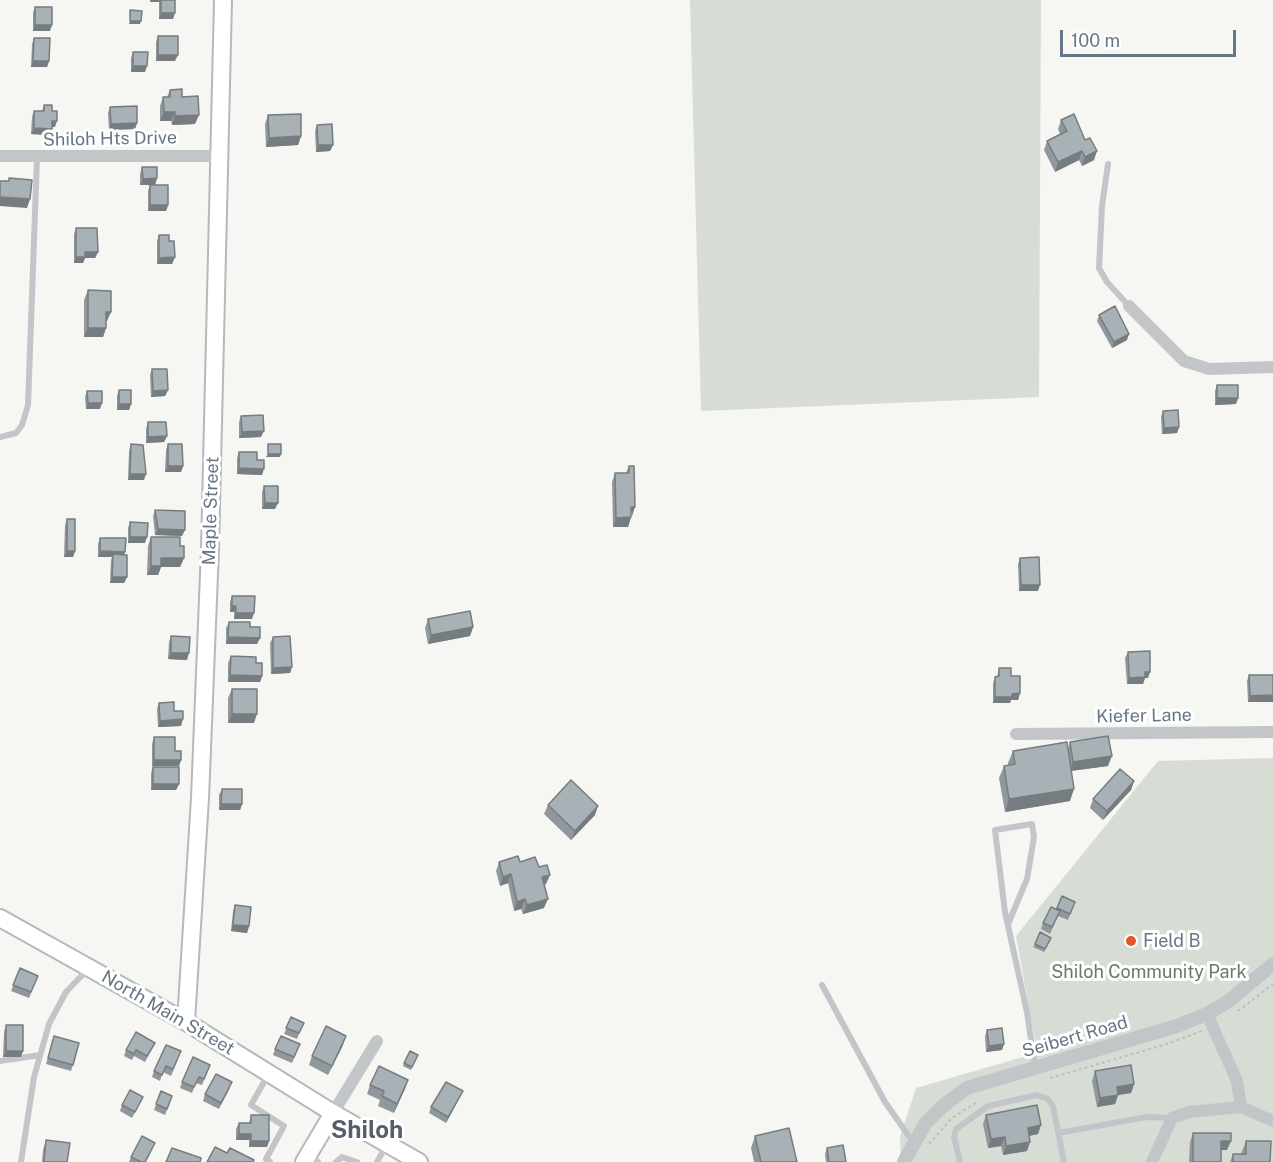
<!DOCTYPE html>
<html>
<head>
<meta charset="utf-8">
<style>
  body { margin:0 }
  #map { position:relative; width:1273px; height:1162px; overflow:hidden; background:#f6f6f3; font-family:"Public Sans",sans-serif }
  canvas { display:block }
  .scale { position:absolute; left:1060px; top:30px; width:176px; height:27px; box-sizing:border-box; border:3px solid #657684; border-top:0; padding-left:8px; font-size:18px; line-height:21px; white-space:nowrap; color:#657684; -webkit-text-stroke:4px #fff; paint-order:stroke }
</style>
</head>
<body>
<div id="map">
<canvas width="1273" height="1162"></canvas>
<div class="scale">100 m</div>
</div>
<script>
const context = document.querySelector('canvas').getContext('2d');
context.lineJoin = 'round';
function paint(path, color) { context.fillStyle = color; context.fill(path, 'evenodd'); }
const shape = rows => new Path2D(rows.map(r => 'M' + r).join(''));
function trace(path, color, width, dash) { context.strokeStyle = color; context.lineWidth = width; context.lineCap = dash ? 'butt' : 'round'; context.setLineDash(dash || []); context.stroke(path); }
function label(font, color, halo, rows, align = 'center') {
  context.font = font + ' "Public Sans",sans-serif'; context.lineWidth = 6; context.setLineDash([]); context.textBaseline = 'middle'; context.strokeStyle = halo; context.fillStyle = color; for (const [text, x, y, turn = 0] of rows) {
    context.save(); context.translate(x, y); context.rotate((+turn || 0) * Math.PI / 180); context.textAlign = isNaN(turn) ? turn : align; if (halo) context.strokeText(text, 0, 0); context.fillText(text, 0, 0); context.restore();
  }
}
const green = shape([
  [690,0,1041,0,1039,397,701,411],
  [1273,758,1273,1162,901,1162,900,1137,916,1088,1037,1053,1016,936,1158,761]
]);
const path = shape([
  [1238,1011,1273,984],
  [1050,1078,1164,1045,1202,1031],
  [929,1144,952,1118,979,1101]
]);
const service = shape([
  [1108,164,1102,206,1099,268,1107,282,1129,306],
  [0,437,16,433,22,425,28,405,37,158],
  [1009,922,1027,879,1034,837,1032,824,995,830,1005,912,1027,1012,1035,1067],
  [822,985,885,1102,913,1142],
  [0,1061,40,1055],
  [268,1075,251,1105,284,1126,266,1159,270,1162],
  [1058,1133,1147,1117,1172,1118],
  [308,1156,318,1162],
  [21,1162,34,1077,49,1024,66,992,89,968],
  [336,1162,342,1157,357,1162],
  [377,1162,387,1144],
  [960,1162,954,1137,956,1129,988,1106,1037,1095,1048,1099,1053,1106,1064,1162]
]);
const minor = shape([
  [0,156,221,156],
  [1129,306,1184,361,1209,369,1273,367],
  [1016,734,1273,732],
  [1207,1014,1237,1081,1241,1107],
  [333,1113,377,1041],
  [1152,1162,1172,1118,1189,1112,1241,1107,1273,1121]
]);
const tertiary = shape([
  [904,1162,925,1124,944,1105,967,1088,1177,1026,1207,1014,1229,1001,1273,964]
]);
const secondary = shape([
  [0,918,186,1022,333,1113,419,1162],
  [186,1022,200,798,210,549,223,0],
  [304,1162,333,1113]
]);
const wall = shape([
  [150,0,175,0,173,19,159,19,159,2,150,2],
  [35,7,50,31,33,31,33,13],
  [158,36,175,61,156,61,156,42],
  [34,38,49,61,47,67,31,67,32,44],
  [133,52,145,72,131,72,131,58],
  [170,90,182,97,195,124,172,125,171,121,160,121,160,106,163,97,167,97],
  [44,105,52,111,55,127,52,127,49,135,31,134,32,117,34,111,42,111],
  [110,107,137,123,135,129,109,130,108,113],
  [268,115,301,136,298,145,266,147,265,124],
  [1061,120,1085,140,1094,160,1082,166,1079,160,1055,172,1044,150,1047,141,1060,134,1058,129],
  [317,125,333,145,330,151,316,152,315,131],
  [142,167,157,178,155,185,140,185,140,174],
  [150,185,168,205,166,211,148,211,148,191],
  [76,228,98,252,95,258,85,258,83,263,74,263,74,234],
  [159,235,169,241,175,257,172,264,157,264,157,241],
  [88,290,107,321,106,321,106,328,103,337,84,337,84,300],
  [1099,315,1127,340,1112,348,1097,321],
  [152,369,168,390,165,396,151,397,150,375],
  [1217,385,1238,398,1236,404,1215,405,1215,391],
  [119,390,131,404,129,410,117,410,117,396],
  [87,391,100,409,86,409,85,397],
  [1163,411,1179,427,1177,433,1162,434,1161,417],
  [241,416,261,437,239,438,239,422],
  [148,422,167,436,164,442,146,443,146,429],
  [131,444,144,480,128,480,129,451],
  [168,444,183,466,181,472,165,472,166,450],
  [239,452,257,460,262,475,237,474,237,458],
  [629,466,631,517,628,527,613,527,612,482,615,473,626,473],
  [264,486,275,509,262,509,262,492],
  [155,510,182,536,155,535,153,516],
  [67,519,75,551,73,557,64,557,65,525],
  [130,522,145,543,128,543,128,528],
  [151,537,180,546,184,558,180,567,161,567,158,575,147,575,148,546],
  [100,538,124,555,127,577,124,583,110,583,111,560,112,557,98,557,98,544],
  [1020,558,1038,591,1019,591,1018,564],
  [232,596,252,619,234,619,234,612,230,612,230,602],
  [428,619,473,627,470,636,428,644,425,628],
  [229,622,250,627,260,638,257,644,226,644,226,628],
  [171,636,187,660,168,659,169,642],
  [273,637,292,667,290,673,271,674,270,643],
  [1128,652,1148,678,1145,678,1143,684,1127,684,1125,658],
  [231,656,256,663,262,676,260,682,228,682,228,663],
  [999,668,1011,676,1020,693,1018,700,1011,700,1010,703,993,703,993,683,995,677,997,677],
  [1249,675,1273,675,1248,702,1247,681],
  [232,689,254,723,228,723,228,698],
  [159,703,174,711,181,726,158,727,157,709],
  [154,737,175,751,181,760,179,766,152,766,152,744],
  [1070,742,1108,766,1071,771,1070,801,1005,812,999,778,1004,766,1008,765,1008,763,1013,751,1068,749],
  [153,767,179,784,176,790,151,790,151,773],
  [1134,781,1131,790,1103,820,1090,808,1093,799],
  [222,789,242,804,240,810,219,810,219,795],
  [548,805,595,815,571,840,544,814],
  [499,862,520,862,539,867,546,884,544,885,544,908,523,914,521,909,514,911,508,883,500,886,496,871],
  [1062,896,1075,902,1068,920,1058,916,1050,934,1041,929,1043,923,1056,909],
  [235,905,249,926,247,933,231,931,233,911],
  [1050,941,1044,952,1033,947,1035,944],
  [20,968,38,976,29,998,11,991],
  [291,1017,304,1023,297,1039,284,1034],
  [6,1025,21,1057,3,1057,4,1032],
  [987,1030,1004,1044,1002,1050,986,1052,985,1036],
  [54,1036,73,1065,71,1071,46,1064],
  [155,1043,152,1049,145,1062,134,1056,132,1060,124,1056,126,1050],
  [300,1044,292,1063,273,1055,275,1049],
  [343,1045,328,1075,309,1065,312,1056],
  [181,1051,171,1076,163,1072,160,1081,152,1077,154,1071],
  [418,1055,411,1070,403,1066,404,1063],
  [210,1065,202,1085,196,1083,192,1093,180,1088,182,1082],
  [1095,1071,1134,1084,1131,1093,1118,1095,1115,1104,1097,1107,1092,1081],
  [408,1080,394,1113,378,1106,380,1100,367,1094,370,1085],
  [230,1088,219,1109,203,1101,205,1094],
  [161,1091,172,1096,165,1115,154,1110],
  [143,1097,132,1118,120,1111,122,1105],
  [460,1097,446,1123,429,1113,431,1107],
  [251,1115,269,1141,267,1147,249,1147,249,1140,236,1140,236,1129,239,1123,249,1123],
  [986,1115,1038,1134,1029,1136,1027,1151,1003,1155,1001,1146,988,1148,983,1124],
  [1193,1133,1227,1150,1221,1150,1221,1162,1189,1162,1190,1142],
  [755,1136,797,1162,754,1162,751,1148],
  [46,1140,67,1162,42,1162,43,1150],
  [1246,1141,1270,1162,1230,1162,1233,1154,1241,1154],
  [155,1143,146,1162,129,1162,131,1157],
  [827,1148,846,1162,826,1162,825,1154]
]);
const shadedWall = shape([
  [151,0,160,0,159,2,150,2],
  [161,13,175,13,173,19,159,19],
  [130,21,141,21,140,24,129,24],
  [35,25,52,25,50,31,33,31],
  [158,55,178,55,175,61,156,61],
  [33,61,49,61,47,67,31,67],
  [133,66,147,66,145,72,131,72],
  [164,112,175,112,171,121,160,121],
  [199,115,195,124,172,125,175,116],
  [52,121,57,121,55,127,50,127],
  [137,123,135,129,109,130,111,124],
  [34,128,52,129,49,135,31,134],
  [301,136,298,145,266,147,269,138],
  [318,145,333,145,330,151,316,152],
  [1082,151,1079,160,1055,172,1058,162],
  [1097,151,1094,160,1082,166,1085,157],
  [157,178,155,185,140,185,143,179],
  [0,197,30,199,27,208,0,206],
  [150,205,168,205,166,211,148,211],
  [85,252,98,252,95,258,85,258,83,263,74,263,76,257],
  [175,257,172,264,157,264,159,258],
  [106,312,111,312,107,321,103,321],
  [88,328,106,328,103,337,84,337],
  [1129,334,1127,340,1112,348,1114,342],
  [168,390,165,396,151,397,153,391],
  [1217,398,1238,398,1236,404,1215,405],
  [88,403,102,403,100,409,86,409],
  [119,404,131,404,129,410,117,410],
  [1179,427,1177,433,1162,434,1164,428],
  [264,431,261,437,239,438,242,432],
  [167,436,164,442,146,443,148,437],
  [268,454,281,454,280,457,266,457],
  [168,466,183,466,181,472,165,472],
  [239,468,264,469,262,475,237,474],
  [130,474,146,474,144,480,128,480],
  [265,503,278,503,275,509,262,509],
  [631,507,635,507,632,516],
  [631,517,628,527,613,527,616,518],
  [158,529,185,530,182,536,155,535],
  [130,537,147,537,145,543,128,543],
  [67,551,75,551,73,557,64,557],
  [100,551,125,552,123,558,113,554,112,557,98,557],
  [161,558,184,558,180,567,161,567,158,575,147,575,151,566],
  [112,577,127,577,124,583,110,583],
  [1021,585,1040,585,1038,591,1019,591],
  [232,606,236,606,234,612,230,612],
  [236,613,254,613,252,619,234,619],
  [473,627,470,636,428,644,431,635],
  [228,637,260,638,257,644,226,644],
  [171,653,189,653,187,660,168,659],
  [292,667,290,673,271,674,273,668],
  [1145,672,1150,672,1148,678,1145,678,1143,684,1127,684,1129,678],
  [230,675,262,676,260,682,228,682],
  [1020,693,1018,700,1011,700,1010,703,993,703,995,697,1012,694],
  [1273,695,1273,702,1248,702,1250,696],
  [232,714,257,714,254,723,228,723],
  [183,719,181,726,158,727,160,721],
  [1112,756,1108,766,1070,771,1073,762],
  [154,760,181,760,179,766,152,766],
  [1134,781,1131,790,1103,820,1107,811],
  [153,784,179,784,176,790,151,790],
  [1074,789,1070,801,1005,812,1009,799],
  [221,804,242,804,240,810,219,810],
  [598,806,595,815,571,840,575,831],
  [511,874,508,883,500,886,503,877],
  [550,875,546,884,538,887,542,877],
  [525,899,521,909,514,911,517,902],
  [548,899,544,908,523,914,527,905],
  [233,925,249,926,247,933,231,931],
  [346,1036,343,1045,328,1075,332,1066],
  [1004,1044,1002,1050,986,1052,989,1046],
  [6,1051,23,1051,21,1057,3,1057],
  [408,1080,405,1089,394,1113,397,1104],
  [1134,1084,1131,1093,1118,1095,1115,1104,1097,1107,1100,1098,1117,1087],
  [463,1091,460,1097,446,1123,448,1117],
  [1041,1125,1038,1134,1024,1137,1028,1128],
  [239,1134,251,1134,249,1140,236,1140],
  [1005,1137,1001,1146,988,1148,991,1139],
  [251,1141,269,1141,267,1147,249,1147],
  [1221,1141,1231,1141,1227,1150,1218,1150],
  [1030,1142,1027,1151,1003,1155,1006,1146]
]);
const building = shape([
  [161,0,175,0,175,13,161,13,161,0],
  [35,7,52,7,52,25,35,25,35,7],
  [130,10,142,11,141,21,130,21,130,10],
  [158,36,178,36,178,55,158,55,158,36],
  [34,38,50,38,49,61,33,61,34,38],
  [133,52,148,52,147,66,133,66,133,52],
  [182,89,182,97,198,96,199,115,175,116,175,112,164,112,163,97,170,97,170,90,182,89],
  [44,105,52,105,52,111,57,111,57,121,52,121,52,129,34,128,34,111,44,111,44,105],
  [137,106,137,123,111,124,110,107,137,106],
  [301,114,301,136,269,138,268,115,301,114],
  [1074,114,1085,140,1090,138,1097,151,1085,157,1082,151,1058,162,1047,141,1067,131,1061,120,1074,114],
  [332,124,333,145,318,145,317,125,332,124],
  [142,167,157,167,157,178,143,179,142,167],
  [9,178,32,180,30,199,0,197,0,181,9,181,9,178],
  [150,185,168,185,168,205,150,205,150,185],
  [76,228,97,228,98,252,85,252,85,257,76,257,76,228],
  [159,235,169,235,169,241,174,241,175,257,159,258,159,235],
  [88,290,111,291,111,312,106,312,106,328,88,328,88,290],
  [1115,306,1129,334,1114,342,1099,315,1115,306],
  [152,369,167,369,168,390,153,391,152,369],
  [1217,385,1238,385,1238,398,1217,398,1217,385],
  [119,390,131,390,131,404,119,404,119,390],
  [87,391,102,391,102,403,88,403,87,391],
  [1178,410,1179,427,1164,428,1163,411,1178,410],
  [263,415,264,431,242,432,241,416,263,415],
  [148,422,166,422,167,436,148,437,148,422],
  [131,444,143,445,146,474,130,474,131,444],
  [168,444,182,444,183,466,168,466,168,444],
  [268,444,281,444,281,454,268,454,268,444],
  [239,452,257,452,257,460,264,460,264,469,239,468,239,452],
  [629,466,634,466,635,507,631,507,631,517,616,518,615,473,629,473,629,466],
  [264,486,278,486,278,503,265,503,264,486],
  [155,510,185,511,185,530,158,529,155,510],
  [67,519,75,519,75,551,67,551,67,519],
  [130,522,148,523,147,537,130,537,130,522],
  [151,537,180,537,180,546,184,546,184,558,161,558,161,566,151,566,151,537],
  [100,538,126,538,125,552,100,551,100,538],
  [113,554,127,555,127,577,112,577,113,554],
  [1039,557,1040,585,1021,585,1020,558,1039,557],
  [232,596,255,596,254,613,236,613,236,606,232,606,232,596],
  [470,611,473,627,431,635,428,619,470,611],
  [229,622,250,622,250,627,260,627,260,638,228,637,229,622],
  [171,636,190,637,189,653,171,653,171,636],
  [290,636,292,667,273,668,273,637,290,636],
  [1150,651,1150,672,1145,672,1145,677,1129,678,1128,652,1150,651],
  [231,656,256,657,256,663,262,663,262,676,230,675,231,656],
  [999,668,1011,668,1011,676,1020,676,1020,693,1012,694,1012,697,995,697,995,677,999,676,999,668],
  [1249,675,1273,675,1273,695,1250,696,1249,675],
  [232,689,257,689,257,714,232,714,232,689],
  [174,702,174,711,183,711,183,719,160,721,159,703,174,702],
  [1108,736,1112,756,1073,762,1070,742,1108,736],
  [154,737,175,737,175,751,181,751,181,760,154,760,154,737],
  [1067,742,1074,789,1009,799,1004,766,1015,764,1013,751,1067,742],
  [153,767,179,767,179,784,153,784,153,767],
  [1120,769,1134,781,1107,811,1093,799,1120,769],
  [571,780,598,806,575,831,548,805,571,780],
  [222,789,242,789,242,804,221,804,222,789],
  [518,856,520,862,535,857,539,867,547,865,550,875,542,877,548,899,527,905,525,899,517,902,511,874,503,877,499,862,518,856],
  [1062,896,1075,902,1070,914,1057,908,1062,896],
  [235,905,251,907,249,926,233,925,235,905],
  [1051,907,1060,911,1052,927,1043,923,1051,907],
  [1040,932,1051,938,1045,949,1035,944,1040,932],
  [20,968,38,976,31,992,13,985,20,968],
  [291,1017,304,1023,299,1033,286,1028,291,1017],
  [6,1025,23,1025,23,1051,6,1051,6,1025],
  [326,1026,346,1036,332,1066,312,1056,326,1026],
  [1002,1028,1004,1044,989,1046,987,1030,1002,1028],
  [136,1032,155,1043,147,1056,136,1050,134,1054,126,1050,136,1032],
  [54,1036,79,1043,73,1065,48,1058,54,1036],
  [281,1036,300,1044,294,1057,275,1049,281,1036],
  [166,1045,181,1051,173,1069,166,1066,162,1075,154,1071,166,1045],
  [410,1051,418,1055,412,1067,404,1063,410,1051],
  [193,1057,210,1065,204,1079,199,1077,194,1087,182,1082,193,1057],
  [1131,1065,1134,1084,1117,1087,1118,1095,1100,1098,1095,1071,1131,1065],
  [379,1066,408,1080,397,1104,382,1096,384,1091,370,1085,379,1066],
  [216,1074,232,1082,221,1103,205,1094,216,1074],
  [446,1082,463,1091,448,1117,431,1107,446,1082],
  [130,1090,143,1097,135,1112,122,1105,130,1090],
  [161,1091,172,1096,167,1109,156,1104,161,1091],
  [1037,1105,1041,1125,1028,1128,1030,1142,1006,1146,1005,1137,991,1139,986,1115,1037,1105],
  [251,1115,269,1115,269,1141,251,1141,251,1134,239,1134,239,1123,251,1123,251,1115],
  [789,1128,797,1162,761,1162,755,1136,789,1128],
  [1193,1133,1231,1133,1231,1141,1221,1141,1221,1162,1193,1162,1193,1133],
  [142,1136,155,1143,145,1162,141,1162,131,1157,142,1136],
  [46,1140,70,1143,67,1162,44,1162,46,1140],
  [1246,1141,1271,1141,1270,1162,1233,1162,1233,1154,1246,1154,1246,1141],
  [843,1145,846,1162,829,1162,827,1148,843,1145],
  [215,1147,227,1153,230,1148,254,1160,253,1162,207,1162,215,1147],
  [172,1148,201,1158,200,1162,166,1162,172,1148]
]);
const markers = [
  [1131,941,6,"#e25728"]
];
const streetNames = [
  ["Shiloh Hts Drive",110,139,-1],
  ["Maple Street",211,511,-88],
  ["Kiefer Lane",1144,716,-1],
  ["North Main Street",168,1013,30],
  ["Seibert Road",1075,1037,-16]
];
const poiNames = [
  ["Field B",1143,941]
];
const parkNames = [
  ["Shiloh Community Park",1149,972]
];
const districtNames = [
  ["Shiloh",367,1131]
];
paint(green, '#d7ddd4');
trace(secondary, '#b4b9be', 20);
trace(path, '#bcbec0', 2, [3, 3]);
trace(service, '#c2c6c9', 6);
trace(minor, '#c2c6c9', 12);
trace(tertiary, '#c2c6c9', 14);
trace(secondary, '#fff', 16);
paint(wall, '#90989d');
paint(shadedWall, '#767c7f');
paint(building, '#a8b1b6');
trace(building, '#767c7f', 1.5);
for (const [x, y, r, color] of markers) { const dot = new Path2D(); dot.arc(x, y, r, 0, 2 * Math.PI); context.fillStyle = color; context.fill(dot); trace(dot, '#fff', 2); }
label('18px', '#657684', '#fff', streetNames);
label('18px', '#657684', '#fff', poiNames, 'left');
label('18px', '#687b64', '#fff', parkNames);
label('bold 24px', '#535f69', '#fff', districtNames);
</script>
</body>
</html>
